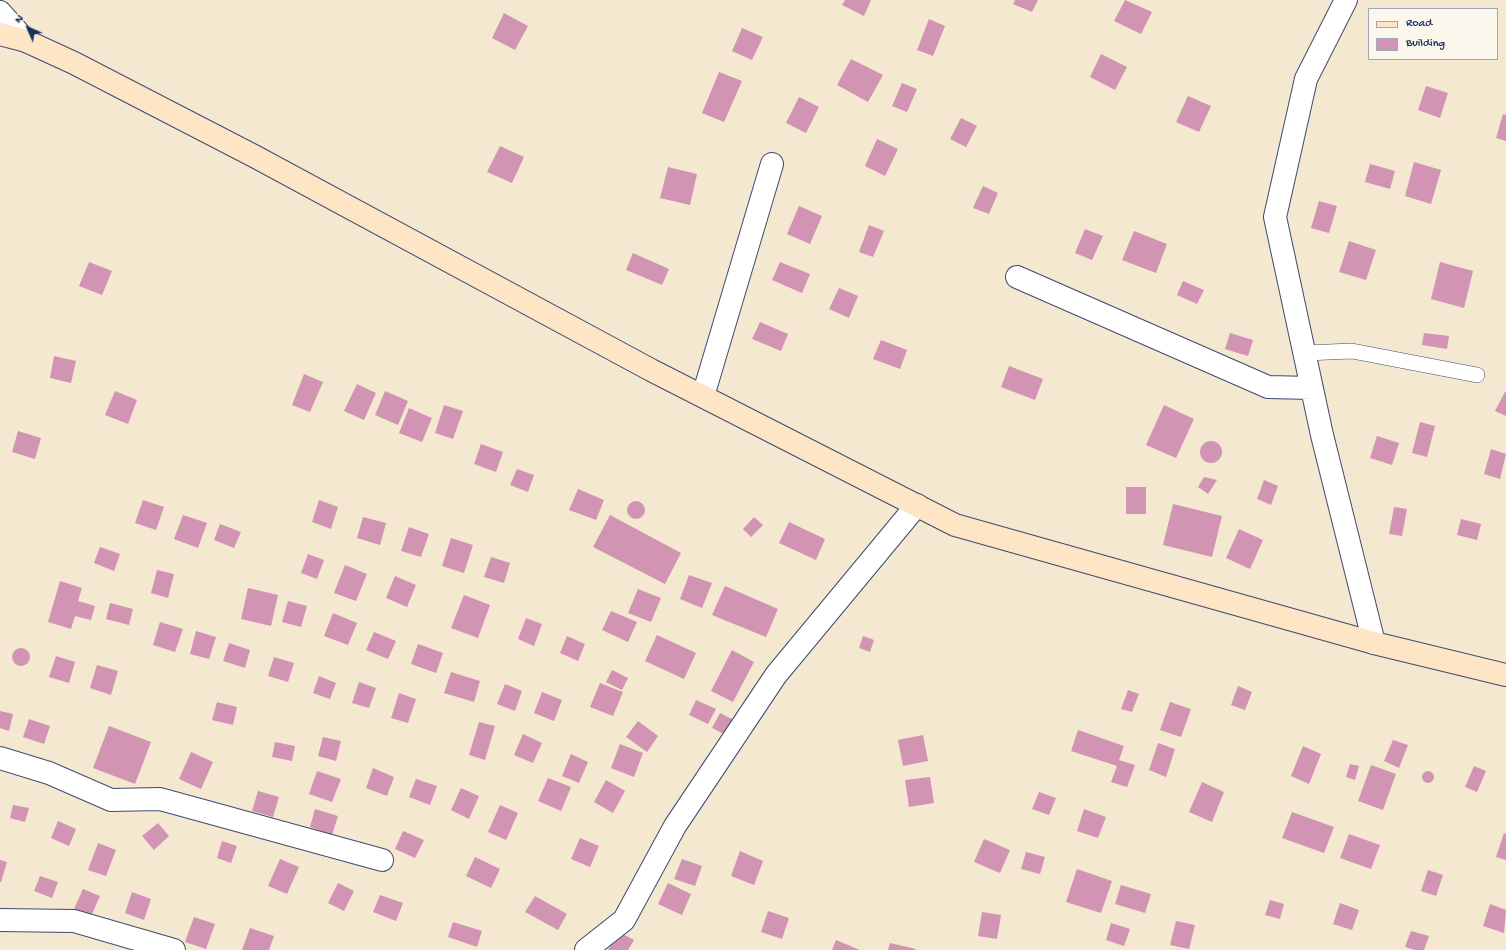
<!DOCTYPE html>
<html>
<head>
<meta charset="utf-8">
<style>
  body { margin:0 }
  #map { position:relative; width:1506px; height:950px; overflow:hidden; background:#f4e8d0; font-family:"Gochi Hand",sans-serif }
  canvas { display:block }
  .legend { position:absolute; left:1368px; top:8px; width:130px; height:52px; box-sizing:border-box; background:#fbf7ec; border:1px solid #a1a7b3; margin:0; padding:5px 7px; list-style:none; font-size:12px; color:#1b2f5e }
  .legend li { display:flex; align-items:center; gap:8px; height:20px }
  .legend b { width:20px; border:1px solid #a1a7b3 }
  .north { position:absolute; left:8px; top:8px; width:40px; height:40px; -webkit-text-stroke:3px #fbf7ec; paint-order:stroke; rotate:315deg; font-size:11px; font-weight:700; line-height:16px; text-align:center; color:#1b2f5e }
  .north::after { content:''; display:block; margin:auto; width:14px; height:18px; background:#1b2f5e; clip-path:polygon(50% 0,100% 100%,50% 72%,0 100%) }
</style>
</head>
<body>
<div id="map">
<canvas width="1506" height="950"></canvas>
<ul class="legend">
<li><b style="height:5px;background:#fde5c5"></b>Road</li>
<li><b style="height:11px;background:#d194b2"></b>Building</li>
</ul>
<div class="north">N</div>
</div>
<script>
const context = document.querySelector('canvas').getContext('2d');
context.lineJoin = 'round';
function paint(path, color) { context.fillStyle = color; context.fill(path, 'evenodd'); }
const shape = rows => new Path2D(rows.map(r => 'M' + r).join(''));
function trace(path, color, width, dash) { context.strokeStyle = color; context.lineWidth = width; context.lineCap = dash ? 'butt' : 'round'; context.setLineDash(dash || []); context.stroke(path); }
const building = shape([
  [845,0,871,0,864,16,842,5],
  [1015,0,1038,0,1032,12,1013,4],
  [1125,0,1152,12,1141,34,1114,21],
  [504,13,528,26,515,50,492,38],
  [929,19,945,26,933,56,917,50],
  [742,28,763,37,752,60,732,51],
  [1101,54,1127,67,1115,90,1090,77],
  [851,59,883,75,868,102,837,85],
  [719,72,742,81,724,122,702,113],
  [902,83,917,89,907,112,892,106],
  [1426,86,1448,93,1440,118,1418,110],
  [1188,96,1211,106,1199,132,1176,122],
  [799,97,819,107,806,133,786,123],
  [1503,114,1506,115,1506,141,1496,138],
  [961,118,977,126,966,147,950,139],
  [877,139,898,149,885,176,865,166],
  [500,146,524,157,512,183,487,172],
  [1414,162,1441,170,1431,204,1405,196],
  [1370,164,1395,171,1390,189,1365,182],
  [668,167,697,174,690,205,660,198],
  [983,186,998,193,989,214,973,208],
  [1319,201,1337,206,1329,233,1311,228],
  [799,206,822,216,810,244,787,234],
  [869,225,884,231,873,257,859,252],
  [1085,229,1103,236,1092,260,1075,253],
  [1134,231,1167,244,1156,273,1122,260],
  [1349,241,1376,250,1366,280,1339,272],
  [633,253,669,269,662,285,626,270],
  [89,262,112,271,102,295,79,286],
  [780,262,810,274,802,293,772,280],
  [1440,262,1473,271,1464,308,1431,299],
  [1183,281,1204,290,1197,304,1177,295],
  [839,288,858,296,849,318,829,309],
  [760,322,788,334,781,351,752,339],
  [1230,333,1253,340,1248,356,1225,349],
  [1424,333,1449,336,1447,349,1422,345],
  [881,340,907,350,900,369,873,359],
  [54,356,76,361,71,383,50,378],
  [1009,366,1043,379,1035,400,1001,387],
  [304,374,323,382,310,412,292,405],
  [357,384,376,393,364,420,344,411],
  [115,391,137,400,128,424,105,415],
  [385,391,408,401,398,425,375,415],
  [1505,392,1506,392,1506,416,1495,411],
  [444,405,463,411,453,439,435,433],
  [1164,405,1194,419,1176,458,1146,445],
  [409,408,432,418,422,442,399,433],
  [1420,422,1435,426,1427,457,1412,453],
  [18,431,41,438,35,459,12,452],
  [1377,436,1399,443,1392,465,1370,458],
  '1200 452a11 11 0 1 1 22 0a11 11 0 1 1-22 0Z',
  [481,444,503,452,496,472,474,464],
  [1491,449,1506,454,1500,479,1484,474],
  [517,469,534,475,528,492,510,485],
  [1204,477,1217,480,1208,494,1198,487],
  [1264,480,1278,486,1271,505,1257,499],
  [1126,487,1146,487,1146,514,1126,514],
  [578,489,604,500,596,520,569,510],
  [143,500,164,507,156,530,135,523],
  [319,500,338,507,331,529,312,522],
  '627 510a9 9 0 1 1 18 0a9 9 0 1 1-18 0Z',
  [1173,504,1222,516,1212,557,1163,545],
  [1394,507,1407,509,1402,536,1389,534],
  [183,515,207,523,198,548,174,539],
  [610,515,681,553,665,584,593,547],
  [363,517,386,523,380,545,357,538],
  [754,517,763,525,751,537,743,529],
  [1461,519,1481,524,1477,540,1457,535],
  [789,522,825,539,816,560,779,543],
  [220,524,241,532,234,548,214,540],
  [409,527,429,534,421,557,401,551],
  [1239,529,1263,540,1250,569,1226,558],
  [451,538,473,545,464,573,442,566],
  [100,547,120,554,114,571,94,563],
  [308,554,324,560,317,579,301,573],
  [491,557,510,563,504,583,484,577],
  [345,565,367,574,356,601,334,593],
  [157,570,174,574,168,598,151,593],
  [689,575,712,583,702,608,680,599],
  [395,576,416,585,407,607,386,598],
  [60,581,82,588,78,601,95,606,91,620,75,616,71,629,48,622],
  [725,586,778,609,766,637,712,615],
  [248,588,278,595,271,626,241,619],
  [638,589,661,598,651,622,628,613],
  [464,595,490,605,478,638,451,628],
  [288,601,307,606,301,627,282,622],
  [110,603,133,609,129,625,106,619],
  [611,611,637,622,628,642,602,630],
  [333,613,357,623,348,645,324,636],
  [526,618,542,624,534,646,518,639],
  [160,622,183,629,175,652,153,645],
  [196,631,216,637,209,659,190,654],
  [374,632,396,641,388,659,366,650],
  [657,635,696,653,684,679,645,661],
  [567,636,585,644,578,661,560,653],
  [863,636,874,640,870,652,859,648],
  [229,643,250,650,245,668,223,661],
  [418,644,443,653,436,673,411,664],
  '12 657a9 9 0 1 1 18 0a9 9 0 1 1-18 0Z',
  [732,650,754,662,733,702,711,691],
  [56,656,75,662,69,683,49,677],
  [274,657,294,663,288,682,268,676],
  [97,665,118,671,111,695,90,688],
  [612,670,628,678,622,690,606,682],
  [451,672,480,681,474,702,444,693],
  [319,676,336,683,330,699,313,693],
  [359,682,376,688,369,708,352,703],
  [600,683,623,692,613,716,590,707],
  [505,684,522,691,515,711,497,704],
  [1238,686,1252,692,1245,710,1231,705],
  [1128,690,1139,694,1132,712,1121,709],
  [542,692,562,700,554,721,534,713],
  [399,693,416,699,408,723,391,718],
  [696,700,716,709,708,724,689,715],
  [217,702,237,707,233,725,212,720],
  [1170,702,1191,709,1181,737,1160,730],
  [0,711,13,714,9,731,0,728],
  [720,713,738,722,730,737,712,728],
  [29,719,50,726,44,744,23,737],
  [638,721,658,736,647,752,626,737],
  [479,722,495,726,485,760,469,755],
  [109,726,151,742,135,784,93,768],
  [1078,730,1124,746,1119,760,1135,765,1127,787,1111,782,1117,766,1071,751],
  [523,734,542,743,533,763,514,755],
  [923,735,928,761,903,766,898,740],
  [323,737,341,741,336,761,318,756],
  [1393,740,1408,745,1399,768,1384,761],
  [275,742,295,746,292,761,272,757],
  [1158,743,1175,749,1166,777,1149,770],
  [620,744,643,753,634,777,611,768],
  [1303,746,1321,754,1309,784,1291,776],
  [191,752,213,762,201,789,179,779],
  [571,754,588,762,579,783,562,776],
  [1350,764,1359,766,1355,780,1346,777],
  [1371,765,1396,774,1383,810,1358,801],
  [1474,766,1486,771,1477,792,1465,787],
  [373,768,394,777,387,796,366,788],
  [317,771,341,779,332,802,309,794],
  '1422 777a6 6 0 1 1 12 0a6 6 0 1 1-12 0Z',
  [930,777,934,803,909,807,905,780],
  [548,778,571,787,561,811,538,801],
  [416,779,437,786,430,805,409,797],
  [606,780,625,791,613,813,594,802],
  [1202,782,1224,792,1212,822,1189,812],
  [461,788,479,796,469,819,451,810],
  [258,791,279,797,273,817,252,811],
  [1039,792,1056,798,1049,815,1032,809],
  [13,805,29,808,25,822,10,818],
  [500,805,518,813,506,840,488,832],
  [315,809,338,816,332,835,310,827],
  [1084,809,1106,817,1098,838,1077,831],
  [1292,812,1334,827,1324,853,1282,838],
  [58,821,76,829,69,846,51,838],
  [158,823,169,836,154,850,142,836],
  [403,831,424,840,415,858,395,849],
  [1504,833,1506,834,1506,860,1496,857],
  [1349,834,1380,845,1371,869,1340,858],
  [580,838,599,846,590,867,571,859],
  [984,839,1010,850,1000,873,974,862],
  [222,841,237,846,231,863,217,858],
  [98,843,116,850,106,876,88,870],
  [740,851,763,861,754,885,731,876],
  [1026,852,1045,857,1040,874,1021,869],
  [475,857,500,869,491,888,466,876],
  [280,859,299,867,287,894,268,886],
  [682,859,702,866,695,886,674,879],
  [0,860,7,862,1,882,0,882],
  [1077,869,1112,881,1101,913,1066,902],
  [1428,870,1443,875,1436,896,1421,891],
  [40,876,58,882,52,898,34,891],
  [338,883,354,891,344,911,328,903],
  [668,883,691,894,682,915,658,904],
  [1121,885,1151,894,1145,913,1115,904],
  [83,889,100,896,91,916,74,909],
  [132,892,151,899,144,920,125,913],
  [380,895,403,903,396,921,373,912],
  [535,896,567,914,558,930,525,912],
  [1270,900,1284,904,1280,919,1265,915],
  [1340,903,1359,910,1352,930,1333,924],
  [1490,904,1506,910,1504,933,1483,926],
  [768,911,789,918,782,939,761,932],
  [982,912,1001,915,997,939,978,936],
  [194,917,215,924,206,949,185,942],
  [1176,921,1195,925,1189,949,1170,945],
  [453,922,482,931,477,947,448,937],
  [1111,923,1130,929,1124,946,1106,940],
  [250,928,274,936,269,950,242,950],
  [1411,931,1429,936,1424,950,1415,950,1405,947],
  [619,932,634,940,628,950,608,950],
  [836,940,860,950,832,950],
  [890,943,916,949,915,950,888,950]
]);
const service = shape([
  [1305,353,1352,351,1477,375]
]);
const minor = shape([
  [1346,0,1306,79,1275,217,1322,435,1374,643],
  [0,12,26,41],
  [1017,277,1268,387,1312,388],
  [703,396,772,164],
  [0,758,49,773,111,800,160,799,382,860],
  [0,920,74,921,174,950],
  [586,950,624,920,675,826,776,675,917,505]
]);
const secondary = shape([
  [0,34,26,41,74,63,254,156,651,370,955,525,1374,643,1506,675]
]);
paint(building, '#d194b2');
trace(service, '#3c4b6f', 16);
trace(minor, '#3c4b6f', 24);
trace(secondary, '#3c4b6f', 24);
trace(service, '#fff', 15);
trace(minor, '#fff', 22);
trace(secondary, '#fde5c5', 22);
</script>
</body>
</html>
